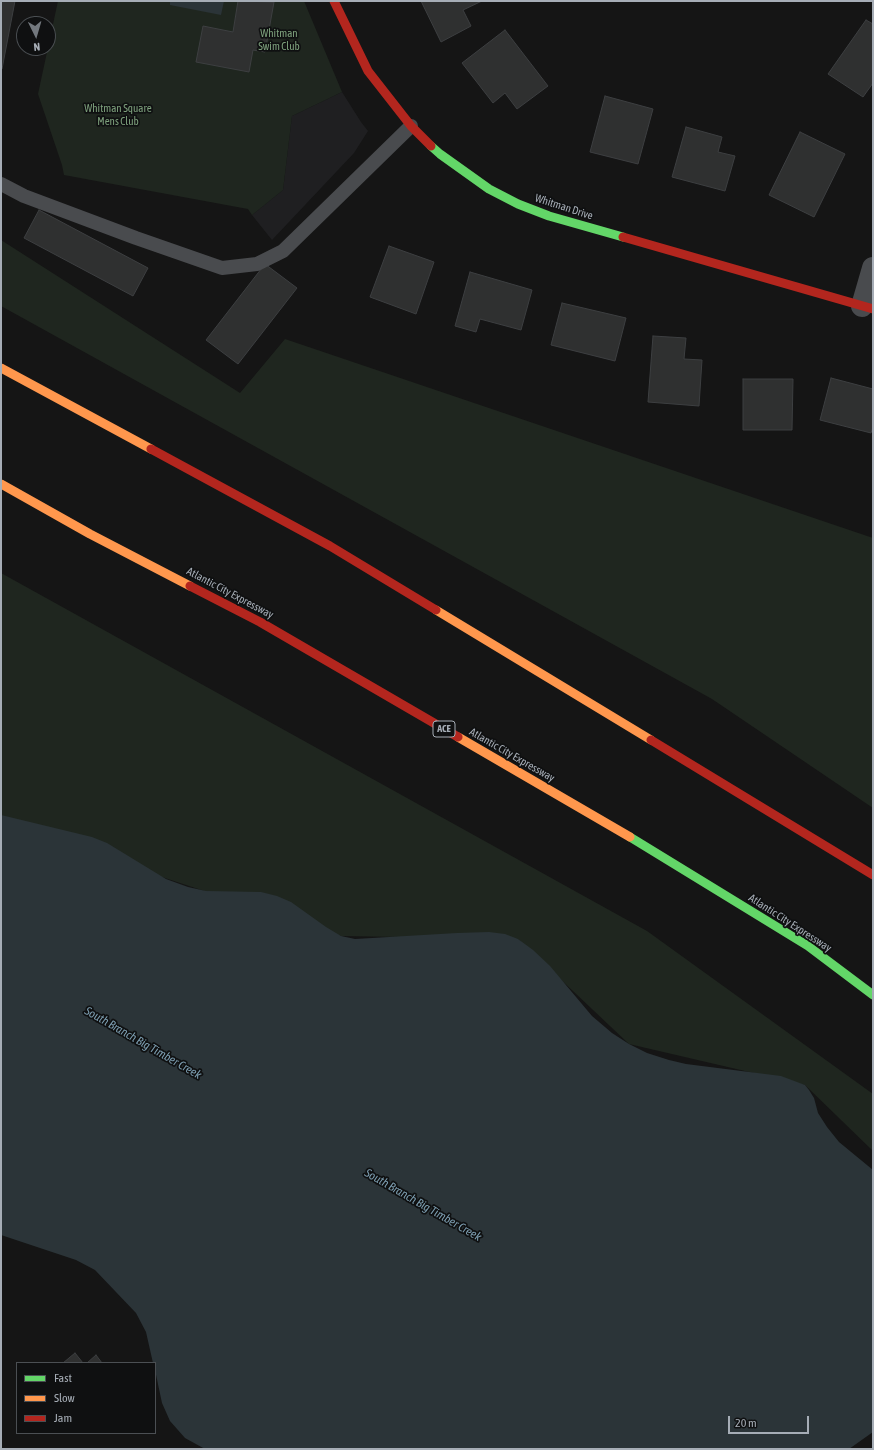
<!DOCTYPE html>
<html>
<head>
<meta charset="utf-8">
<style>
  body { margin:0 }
  #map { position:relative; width:874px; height:1450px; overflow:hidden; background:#151515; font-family:"Asap Condensed",sans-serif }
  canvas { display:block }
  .frame { position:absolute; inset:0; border:2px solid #a6adb6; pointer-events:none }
  .legend { position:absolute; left:16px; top:1362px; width:140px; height:72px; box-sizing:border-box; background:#0f1011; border:1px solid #4b4f53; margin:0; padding:5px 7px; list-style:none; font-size:12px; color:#a6adb6 }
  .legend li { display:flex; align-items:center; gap:8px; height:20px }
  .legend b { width:20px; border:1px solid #4b4f53 }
  .north { position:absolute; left:16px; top:16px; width:40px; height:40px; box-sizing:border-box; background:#0f1011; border:1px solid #4b4f53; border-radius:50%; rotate:175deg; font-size:11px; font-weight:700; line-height:16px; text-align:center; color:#a6adb6 }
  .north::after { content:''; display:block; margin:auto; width:14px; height:18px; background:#73787e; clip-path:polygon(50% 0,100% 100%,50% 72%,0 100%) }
  .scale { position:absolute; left:728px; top:1416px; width:81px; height:18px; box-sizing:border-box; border:2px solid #a6adb6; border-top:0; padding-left:5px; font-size:12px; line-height:14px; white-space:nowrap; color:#a6adb6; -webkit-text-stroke:3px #0f1011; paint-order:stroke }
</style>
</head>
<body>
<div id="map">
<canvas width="874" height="1450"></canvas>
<div class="frame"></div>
<ul class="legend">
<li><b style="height:5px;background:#63d668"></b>Fast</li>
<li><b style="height:5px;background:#ff974d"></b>Slow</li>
<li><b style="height:5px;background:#b3261e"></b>Jam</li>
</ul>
<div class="north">N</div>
<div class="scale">20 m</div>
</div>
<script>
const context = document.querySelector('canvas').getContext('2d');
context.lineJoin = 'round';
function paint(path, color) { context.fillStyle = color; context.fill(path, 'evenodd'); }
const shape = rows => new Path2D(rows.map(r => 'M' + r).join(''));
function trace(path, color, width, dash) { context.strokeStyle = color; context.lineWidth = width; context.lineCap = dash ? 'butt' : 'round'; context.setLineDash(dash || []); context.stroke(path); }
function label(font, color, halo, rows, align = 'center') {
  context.font = font + ' "Asap Condensed",sans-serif'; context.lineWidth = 3.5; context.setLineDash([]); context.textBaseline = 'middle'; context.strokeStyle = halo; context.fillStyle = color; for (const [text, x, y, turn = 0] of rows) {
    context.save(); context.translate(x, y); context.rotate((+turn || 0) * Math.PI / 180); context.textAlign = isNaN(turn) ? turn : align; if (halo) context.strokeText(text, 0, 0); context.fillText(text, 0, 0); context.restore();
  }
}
const built = shape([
  [342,92,361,122,368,131,354,153,272,240,252,215,283,190,292,116]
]);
const green = shape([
  [58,1,304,1,342,92,292,116,283,190,252,215,248,209,64,175,62,165,38,94],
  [1,240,240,393,285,339,873,538,873,808,712,699,1,306],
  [1,573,647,931,873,1094,873,1151,805,1085,629,1044,518,939,341,936,1,824]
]);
const water = shape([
  [170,1,224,1,221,15,170,5],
  [1,815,92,837,107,843,166,879,188,887,206,891,261,892,277,896,291,902,326,927,341,936,355,939,457,933,489,932,505,934,518,939,533,950,550,966,592,1016,612,1033,629,1044,647,1053,669,1060,686,1064,781,1076,805,1085,809,1090,814,1098,818,1113,827,1127,839,1142,873,1170,873,1432,849,1449,205,1449,185,1438,170,1421,162,1403,155,1370,155,1363,153,1363,146,1332,136,1313,95,1270,76,1260,1,1235]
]);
const building = shape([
  [1,1,15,1,2,69,1,69,1,1],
  [238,1,274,2,265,52,253,50,249,72,196,62,203,26,233,32,238,1],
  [421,1,482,1,463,10,471,26,441,42,421,1],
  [866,20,873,24,873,83,863,97,828,74,866,20],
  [505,30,548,86,517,109,505,93,493,103,462,63,505,30],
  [605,96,653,109,638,164,590,152,605,96],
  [686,127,722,137,718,152,735,156,725,191,672,177,686,127],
  [800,132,845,154,814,217,769,195,800,132],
  [39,210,148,268,133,296,24,238,39,210],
  [389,246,434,262,416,314,370,297,389,246],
  [265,264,297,288,238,364,206,340,265,264],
  [470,272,532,290,521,330,480,319,476,332,455,326,470,272],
  [562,303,626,318,615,361,551,345,562,303],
  [653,336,686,338,684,359,702,360,699,406,648,402,653,336],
  [831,378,873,389,873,427,871,433,820,420,831,378],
  [743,379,793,379,792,430,743,430,743,379],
  [75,1353,83,1363,63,1363,75,1353],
  [96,1355,102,1363,87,1363,96,1355]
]);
const lane = shape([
  [1,184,24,196,136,238,222,268,257,264,283,251,411,126]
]);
const street = shape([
  [862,306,873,268]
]);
const fast = shape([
  [431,146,440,154,489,189,518,204,549,216,623,237],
  [630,837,808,946,873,995]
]);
const slow = shape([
  [1,368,151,449],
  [1,484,90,534,190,586],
  [436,610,651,740],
  [458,737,630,837]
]);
const jam = shape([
  [334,1,368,71,411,126,431,146],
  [623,237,873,309],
  [151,449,330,546,436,610],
  [190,586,260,622,458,737],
  [651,740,873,875]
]);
const shields = [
  [444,729,22]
];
const shieldNames = [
  ["ACE",444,729]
];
const parkNames = [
  ["Whitman",279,34],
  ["Swim Club",279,47],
  ["Whitman Square",118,109],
  ["Mens Club",118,122]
];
const streetNames = [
  ["Whitman Drive",564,207,18],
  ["Atlantic City Expressway",230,593,28],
  ["Atlantic City Expressway",512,755,30],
  ["Atlantic City Expressway",790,923,33]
];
const waterNames = [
  ["South Branch Big Timber Creek",143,1043,30],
  ["South Branch Big Timber Creek",423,1205,30]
];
paint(built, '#1f1f21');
paint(green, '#1f261f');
paint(water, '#2b3438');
paint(building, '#2f3030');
trace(building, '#3d3f41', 1);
trace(lane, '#494b4e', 14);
trace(street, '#494b4e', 22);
trace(fast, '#63d668', 9);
trace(slow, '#ff974d', 9);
trace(jam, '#b3261e', 9);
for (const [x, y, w] of shields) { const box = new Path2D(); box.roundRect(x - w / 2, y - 8, w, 16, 3); context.fillStyle = '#0f1011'; context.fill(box); trace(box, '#a6adb6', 1); }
label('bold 10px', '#a6adb6', null, shieldNames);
label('11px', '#7ea17d', '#0f1011', parkNames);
label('11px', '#a6adb6', '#0f1011', streetNames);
label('italic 12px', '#7d9eb1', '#0f1011', waterNames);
</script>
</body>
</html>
